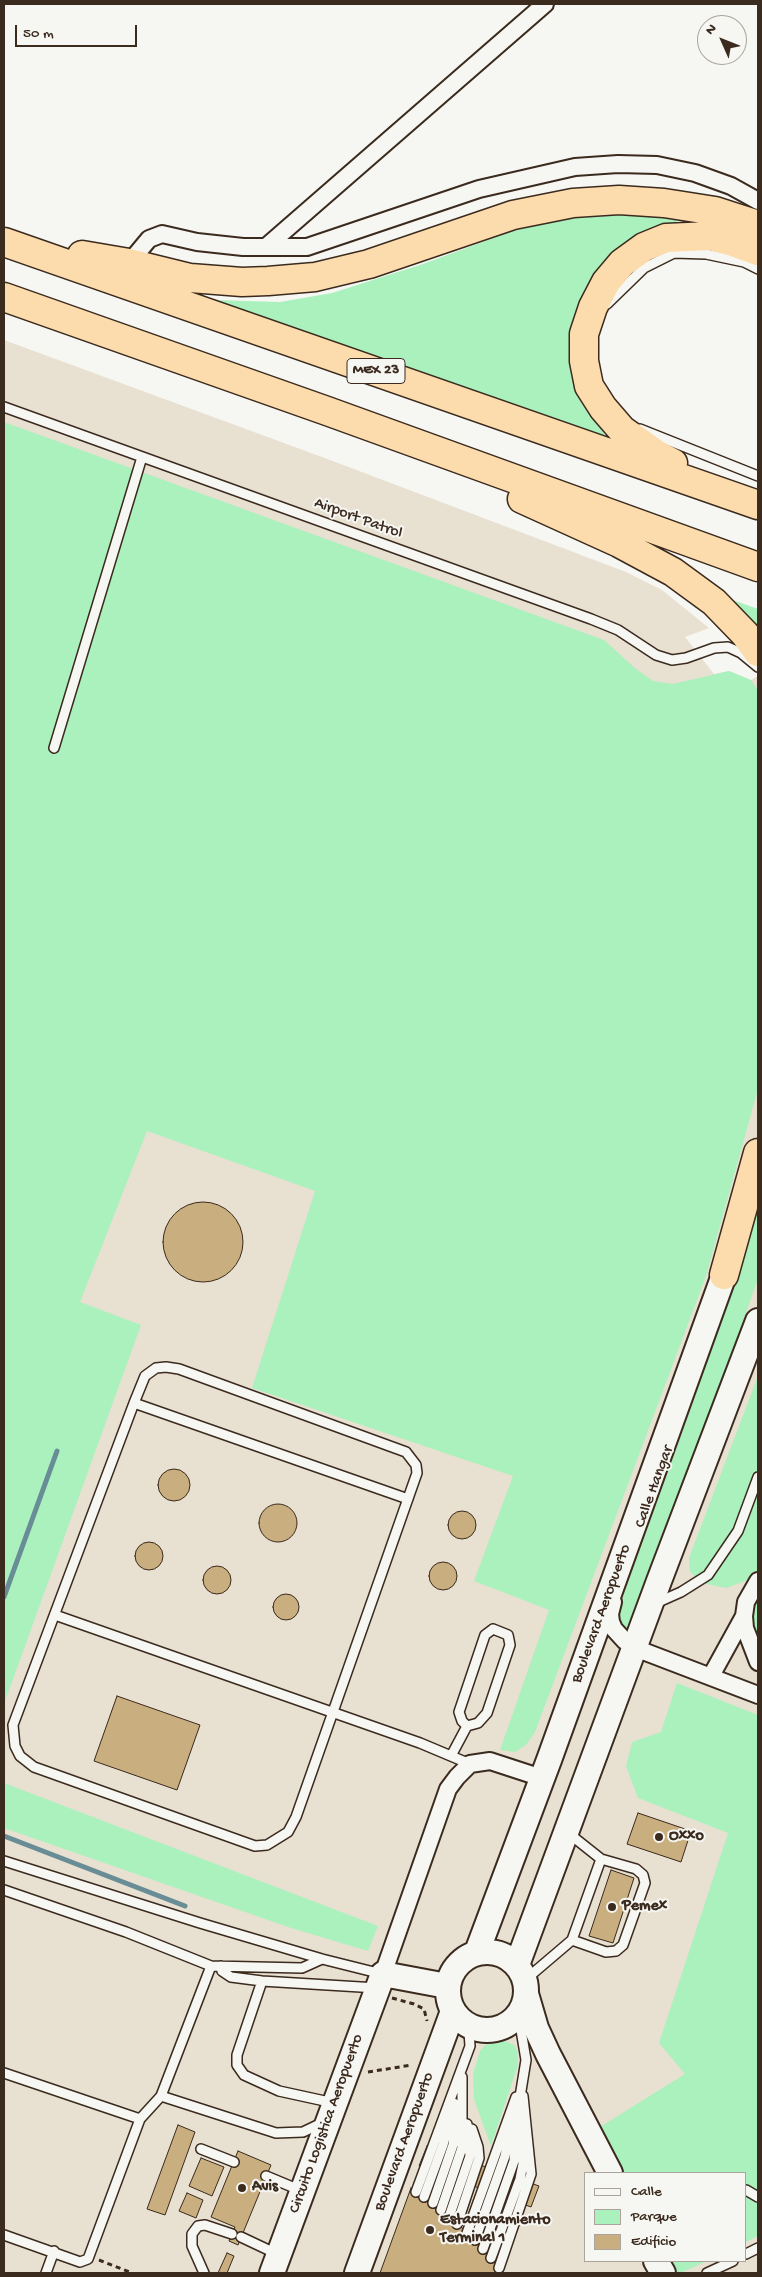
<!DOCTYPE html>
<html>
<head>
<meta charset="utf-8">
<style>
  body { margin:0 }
  #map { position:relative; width:762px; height:2277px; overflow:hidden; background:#f6f6f2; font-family:"Gochi Hand",sans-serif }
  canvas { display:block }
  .frame { position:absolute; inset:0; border:5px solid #3b2a1e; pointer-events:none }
  .legend { position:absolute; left:584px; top:2172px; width:162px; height:90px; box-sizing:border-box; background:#f6f6f2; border:1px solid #aba49d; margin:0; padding:6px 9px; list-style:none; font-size:15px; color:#3b2a1e }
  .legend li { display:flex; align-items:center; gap:10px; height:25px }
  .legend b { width:25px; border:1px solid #aba49d }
  .north { position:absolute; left:697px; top:15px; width:50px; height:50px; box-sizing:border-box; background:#f6f6f2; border:1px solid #aba49d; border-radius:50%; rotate:314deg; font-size:14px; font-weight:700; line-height:20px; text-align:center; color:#3b2a1e }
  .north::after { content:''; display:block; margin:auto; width:18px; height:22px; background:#3b2a1e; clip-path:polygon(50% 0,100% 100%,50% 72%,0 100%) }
  .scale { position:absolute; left:15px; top:25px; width:122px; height:22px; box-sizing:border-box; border:2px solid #3b2a1e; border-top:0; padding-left:6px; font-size:15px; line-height:18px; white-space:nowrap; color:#3b2a1e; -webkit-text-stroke:4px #f6f6f2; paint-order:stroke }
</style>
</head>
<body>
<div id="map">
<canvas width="762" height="2277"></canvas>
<div class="frame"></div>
<ul class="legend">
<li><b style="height:6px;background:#f6f6f2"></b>Calle</li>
<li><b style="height:14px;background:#aaf1be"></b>Parque</li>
<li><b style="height:14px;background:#c9ae7f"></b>Edificio</li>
</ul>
<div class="north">N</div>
<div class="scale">50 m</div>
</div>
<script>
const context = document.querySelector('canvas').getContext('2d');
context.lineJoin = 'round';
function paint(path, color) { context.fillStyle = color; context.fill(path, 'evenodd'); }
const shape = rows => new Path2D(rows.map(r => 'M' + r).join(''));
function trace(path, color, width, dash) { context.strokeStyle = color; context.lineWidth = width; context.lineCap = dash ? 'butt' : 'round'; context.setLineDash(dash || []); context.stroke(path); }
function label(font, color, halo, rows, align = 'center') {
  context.font = font + ' "Gochi Hand",sans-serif'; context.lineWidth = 4; context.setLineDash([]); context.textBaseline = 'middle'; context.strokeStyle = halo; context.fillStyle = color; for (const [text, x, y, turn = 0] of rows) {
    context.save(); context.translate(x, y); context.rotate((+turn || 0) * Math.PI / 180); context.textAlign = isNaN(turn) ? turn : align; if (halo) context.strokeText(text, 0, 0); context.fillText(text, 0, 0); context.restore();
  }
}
const built = shape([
  [4,340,330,460,626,572,662,590,709,628,685,637,714,674,729,671,751,680,758,676,758,2273,4,2273],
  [586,2173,746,2173,746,2261,586,2261]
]);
const green = shape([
  [619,213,681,216,673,226,600,274,582,398,608,440,215,300,280,302,332,293,420,265,510,232,564,218],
  [4,422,604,640,636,669,653,681,673,684,729,671,751,680,758,690,758,1089,706,1276,535,1732,526,1745,515,1752,500,1750,549,1610,474,1581,513,1476,252,1388,315,1191,147,1131,80,1302,141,1325,4,1704],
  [730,599,758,609,758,631],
  [758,1195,758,1279,632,1631,624,1627,619,1619,618,1610,696,1394,694,1370],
  [758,1376,758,1571,745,1581,726,1588,707,1584,696,1579,690,1571,689,1558],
  [758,1600,758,1644,746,1639,753,1603],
  [677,1683,758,1715,758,2236,746,2242,746,2173,624,2173,600,2127,685,2074,659,2043,728,1833,638,1798,626,1766,632,1742,661,1732],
  [4,1783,378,1926,368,1951,291,1928,4,1828],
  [505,2041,514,2045,517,2051,518,2065,491,2146,474,2099,473,2074,480,2051,485,2045,491,2043],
  [670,2261,707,2261,680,2273,677,2273]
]);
const stream = shape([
  [4,1597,57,1451],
  [4,1836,185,1906]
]);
const building = shape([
  '163 1242a40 40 0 1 1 80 0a40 40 0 1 1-80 0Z',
  '158 1485a16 16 0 1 1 32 0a16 16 0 1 1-32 0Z',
  '259 1523a19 19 0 1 1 38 0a19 19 0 1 1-38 0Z',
  '448 1525a14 14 0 1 1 28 0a14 14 0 1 1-28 0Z',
  '135 1556a14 14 0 1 1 28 0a14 14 0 1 1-28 0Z',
  '429 1576a14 14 0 1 1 28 0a14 14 0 1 1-28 0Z',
  '203 1580a14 14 0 1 1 28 0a14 14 0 1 1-28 0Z',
  '273 1607a13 13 0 1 1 26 0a13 13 0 1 1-26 0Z',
  [117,1696,200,1725,177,1790,94,1761,117,1696],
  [638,1813,691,1831,681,1862,627,1844,638,1813],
  [611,1870,634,1878,613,1943,589,1936,611,1870],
  [178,2125,195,2132,165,2215,147,2209,178,2125],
  [427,2146,539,2186,531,2207,419,2166,427,2146],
  [238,2151,271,2165,238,2245,229,2241,235,2227,211,2217,238,2151],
  [201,2158,224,2167,212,2196,189,2186,201,2158],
  [411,2188,448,2215,473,2238,504,2273,380,2273,411,2188],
  [187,2193,203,2200,196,2218,179,2211,187,2193],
  [227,2253,234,2256,227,2273,218,2273,227,2253]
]);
const path = shape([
  [392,1998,414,2004,424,2009,427,2021],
  [368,2072,412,2065],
  [99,2260,132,2273]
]);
const lane = shape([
  [607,304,644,268,674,253,706,254,744,262,758,269],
  [4,407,591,619,618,630,656,655,672,660,686,658,714,648,728,647,741,653,758,667],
  [640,429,758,476],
  [54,748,142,457],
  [166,1367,179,1369,406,1452,416,1465,417,1473,296,1817,288,1832,267,1845,255,1846,34,1767,20,1756,15,1746,13,1725,134,1403,145,1376,156,1368,166,1367],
  [134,1403,408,1499],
  [654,1604,681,1592,708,1575,738,1531,758,1477],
  [55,1615,420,1743,470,1764],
  [493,1629,508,1635,510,1645,487,1713,478,1723,467,1726,462,1721,459,1712,485,1635,493,1629],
  [451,1756,467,1726],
  [4,1861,200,1923,322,1959,382,1974],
  [4,1890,126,1932,211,1966,302,1968,322,1959],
  [572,1940,601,1859],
  [221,1966,222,1971,231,1977,262,1981,377,1988],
  [525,1980,572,1940,606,1952,616,1951,623,1945,645,1883,643,1875,636,1869,601,1859,567,1832],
  [262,1981,237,2055,237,2065,244,2075,279,2091,334,2103],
  [4,2073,140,2119],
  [161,2096,276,2133,303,2132,324,2122],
  [201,2149,234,2162],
  [266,2176,302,2191],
  [746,2190,758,2197],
  [416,2192,470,2046,469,2032,458,2019],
  [424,2197,443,2145,454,2103],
  [433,2203,453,2145,457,2111],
  [441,2210,462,2148,462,2077],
  [449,2217,470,2156,467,2124],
  [457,2224,479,2158,478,2147,472,2129],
  [467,2233,516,2097],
  [4,2235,80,2262,88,2259,140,2119,161,2096,211,1966],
  [241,2237,277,2254],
  [475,2240,505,2156,513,2119],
  [483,2249,514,2161,519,2103,526,2060,520,2024,523,2007],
  [746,2254,758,2248],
  [491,2258,520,2179,523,2164,522,2126],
  [499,2268,531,2174,523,2096],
  [46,2273,54,2251],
  [204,2273,192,2246,192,2234,198,2226,205,2225,232,2234],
  [707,2273,733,2261]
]);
const street = shape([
  [267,246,545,4],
  [129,263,149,239,162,234,197,242,243,247,307,247,479,189,575,167,618,164,657,165,695,173,731,186,758,201],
  [758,1581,746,1602,744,1616,745,1628,758,1662],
  [613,1602,610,1614,611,1622,614,1629,625,1641,635,1648,758,1695],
  [711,1676,744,1616],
  [383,1974,448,1789,457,1777,470,1764,490,1761,542,1778]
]);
const secondary = shape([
  '448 1991a39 39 0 1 1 78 0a39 39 0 1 1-78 0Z',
  [477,1952,549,1760,724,1275],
  [517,1965,659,1581,758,1321],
  [526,1994,536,2028,548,2054,610,2173],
  [656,2261,663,2273],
  [272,2273,383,1974,447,1986],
  [357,2273,453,2011]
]);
const highway = shape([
  [4,242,758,505],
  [82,255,129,263,190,278,242,282,268,281,315,277,369,264,513,215,573,203,619,200,664,203,715,211,758,225],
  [4,297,327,411,758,567],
  [673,463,656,454,622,430,603,408,589,386,584,361,584,334,593,307,606,282,622,263,644,247,666,238,710,236,733,242,758,251],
  [522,499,619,543,673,572,714,602,745,634,758,652],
  [724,1275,758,1153]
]);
const markers = [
  [659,1837,5,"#3b2a1e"],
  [612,1907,5,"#3b2a1e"],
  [242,2188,5,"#3b2a1e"],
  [430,2230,5,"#3b2a1e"]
];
const shields = [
  [376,371,58]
];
const shieldNames = [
  ["MEX 23",376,371]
];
const streetNames = [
  ["Airport Patrol",358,519,20],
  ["Calle Hangar",655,1487,-70],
  ["Boulevard Aeropuerto",602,1614,-70],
  ["Circuito Logistica Aeropuerto",327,2124,-70],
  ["Boulevard Aeropuerto",405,2142,-70]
];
const poiNames = [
  ["Oxxo",669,1837],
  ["Pemex",622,1907],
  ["Avis",252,2188],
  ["Estacionamiento",440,2221],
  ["Terminal 1",440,2239]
];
paint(built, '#e8e0d0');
paint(green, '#aaf1be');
trace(stream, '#688d96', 5);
paint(building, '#c9ae7f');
trace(building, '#3b2a1e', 1);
trace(lane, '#3b2a1e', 12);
trace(street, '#3b2a1e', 20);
trace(secondary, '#3b2a1e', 28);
trace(highway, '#3b2a1e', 31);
trace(path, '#3b2a1e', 3, [5, 4]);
trace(lane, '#f6f6f2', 9);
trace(street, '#f6f6f2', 16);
trace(secondary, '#f6f6f2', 24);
trace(highway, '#fcdcac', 28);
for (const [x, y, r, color] of markers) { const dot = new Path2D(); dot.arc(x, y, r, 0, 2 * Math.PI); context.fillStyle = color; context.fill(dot); trace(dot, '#f6f6f2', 2); }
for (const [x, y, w] of shields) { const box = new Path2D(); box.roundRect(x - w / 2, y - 12.5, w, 25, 4); context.fillStyle = '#f6f6f2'; context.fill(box); trace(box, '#3b2a1e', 1); }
label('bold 15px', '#3b2a1e', null, shieldNames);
label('16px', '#3b2a1e', '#f6f6f2', streetNames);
label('bold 16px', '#3b2a1e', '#f6f6f2', poiNames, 'left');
</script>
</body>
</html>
